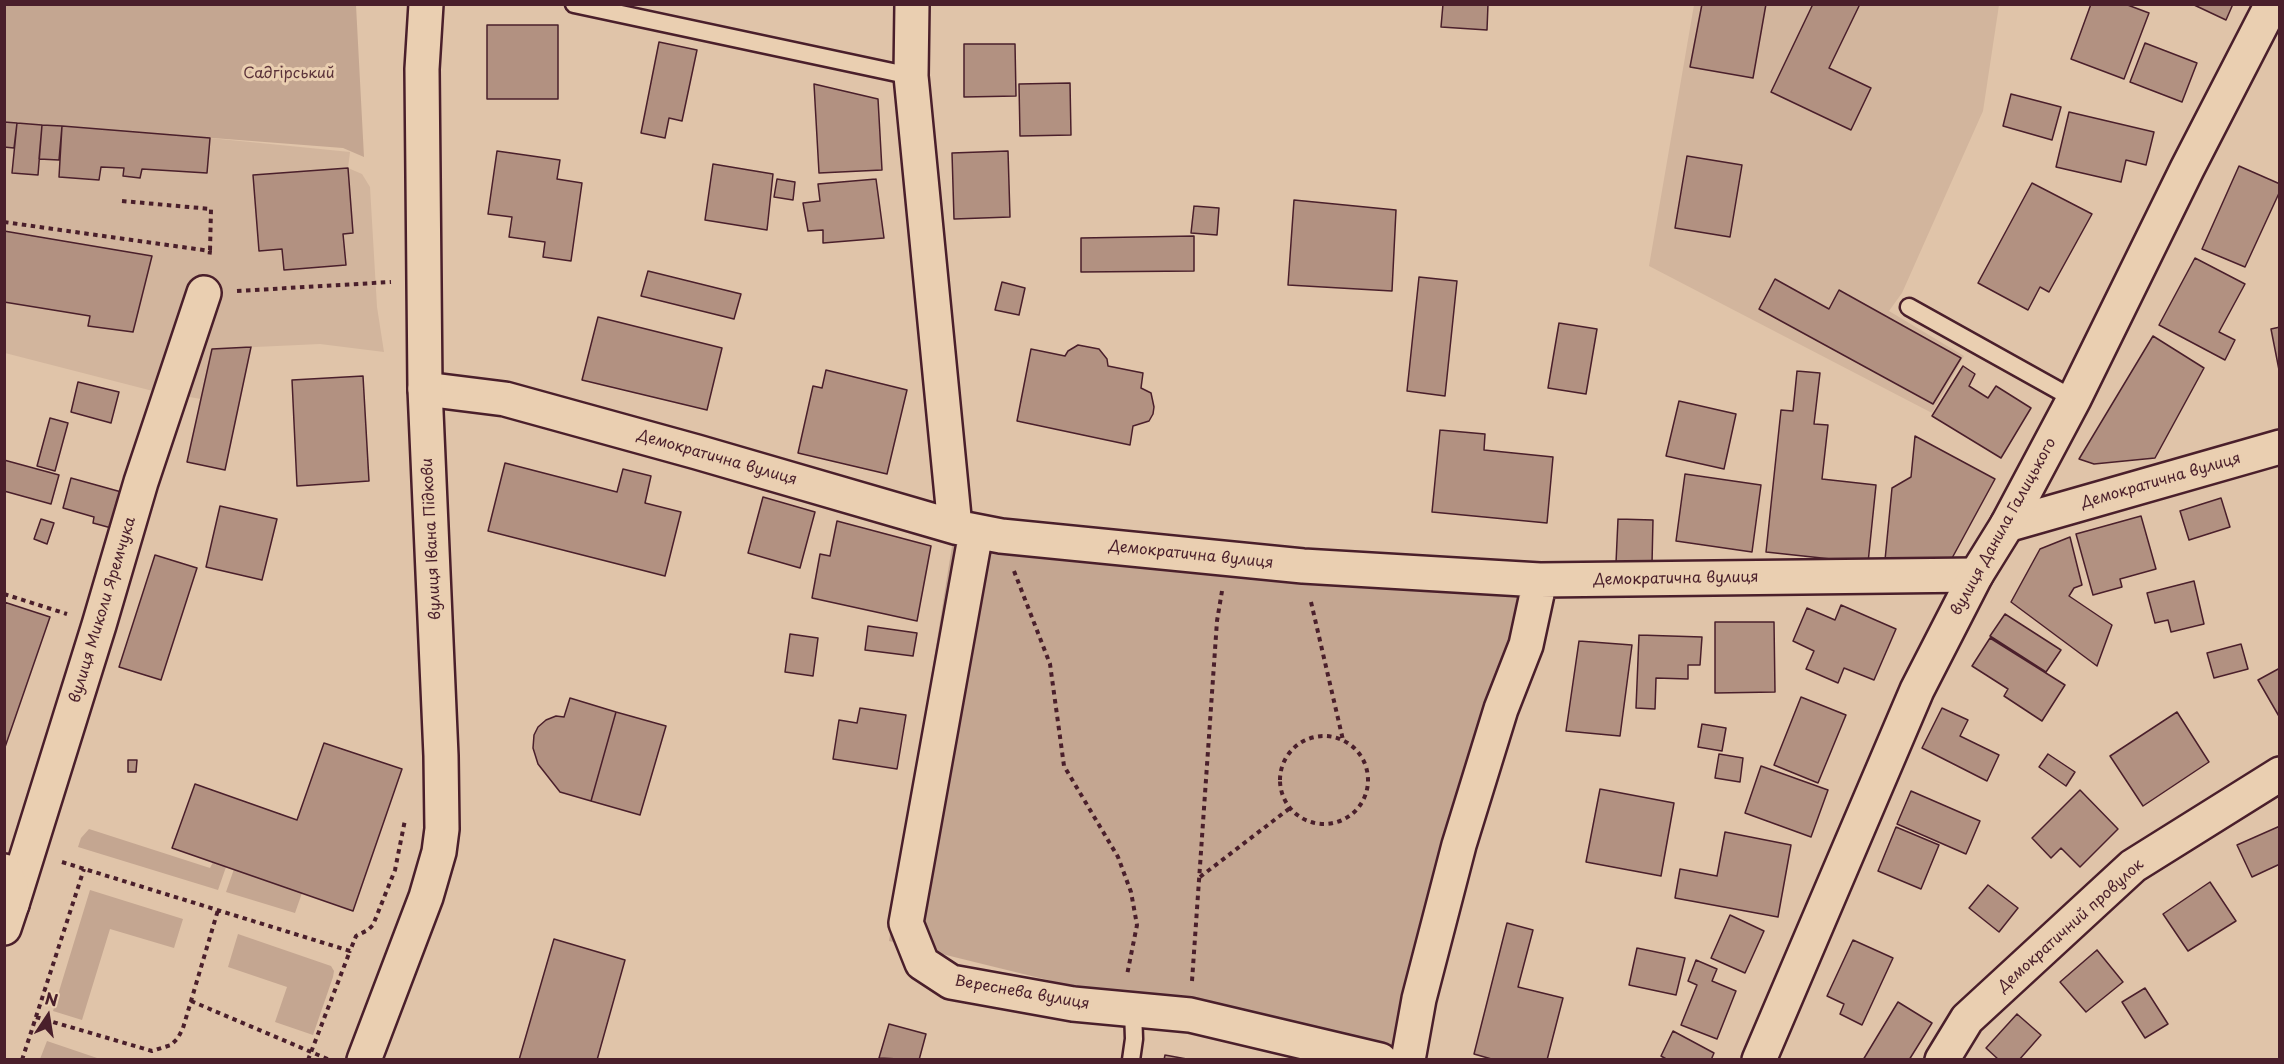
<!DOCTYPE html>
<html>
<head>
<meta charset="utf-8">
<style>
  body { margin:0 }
  #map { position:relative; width:2284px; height:1064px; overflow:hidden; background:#e0c4a9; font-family:"Playpen Sans",sans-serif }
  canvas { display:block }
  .frame { position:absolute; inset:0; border:6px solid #4a1f2b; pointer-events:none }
  .north { position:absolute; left:18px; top:986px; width:60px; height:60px; -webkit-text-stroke:4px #eacfb1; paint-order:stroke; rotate:12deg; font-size:16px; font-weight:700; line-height:24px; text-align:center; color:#4a1f2b }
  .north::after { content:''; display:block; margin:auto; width:21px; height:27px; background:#4a1f2b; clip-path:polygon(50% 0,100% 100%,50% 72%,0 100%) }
</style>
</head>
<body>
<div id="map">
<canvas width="2284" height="1064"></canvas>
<div class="frame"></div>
<div class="north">N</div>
</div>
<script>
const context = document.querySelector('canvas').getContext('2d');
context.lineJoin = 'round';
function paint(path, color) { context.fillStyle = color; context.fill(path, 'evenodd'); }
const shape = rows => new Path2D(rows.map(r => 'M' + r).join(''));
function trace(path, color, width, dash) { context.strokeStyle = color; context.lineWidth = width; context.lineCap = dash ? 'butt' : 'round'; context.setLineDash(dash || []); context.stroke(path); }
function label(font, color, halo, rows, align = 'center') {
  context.font = font + ' "Playpen Sans",sans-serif'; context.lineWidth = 6; context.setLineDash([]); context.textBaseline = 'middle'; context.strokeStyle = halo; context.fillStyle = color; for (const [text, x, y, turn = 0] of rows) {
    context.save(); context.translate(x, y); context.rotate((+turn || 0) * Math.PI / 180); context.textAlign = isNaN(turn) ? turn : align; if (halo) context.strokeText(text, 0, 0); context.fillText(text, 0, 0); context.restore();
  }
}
const built = shape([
  [1694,5,1999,5,1983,111,1902,293,1889,311,1964,356,1932,413,1649,266],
  [4,122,210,138,350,152,348,168,362,174,370,187,377,307,384,352,320,344,212,349,201,399,149,390,5,353]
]);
const green = shape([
  [4,5,356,5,364,157,343,148,5,122],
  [953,540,1304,585,1548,590,1408,1059,1190,1015,889,941],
  [89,829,210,868,213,862,226,867,218,890,78,847,81,838],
  [234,869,302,893,295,913,226,892],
  [90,890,183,919,174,948,110,929,82,1020,53,1011],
  [238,934,331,966,334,971,333,977,313,1035,275,1022,287,987,228,967],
  [47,1041,100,1059,40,1059]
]);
const building = shape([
  [1443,4,1488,4,1487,30,1441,27,1443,4],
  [1702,4,1766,4,1753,78,1690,67,1702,4],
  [1813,4,1860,4,1829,68,1871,88,1851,130,1771,92,1813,4],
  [2091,4,2125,4,2149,13,2124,79,2071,59,2091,4],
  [2192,4,2233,4,2226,20,2192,4],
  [487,25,558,25,558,99,487,99,487,25],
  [659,42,697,50,682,121,669,118,665,138,641,133,659,42],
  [2145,43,2197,63,2182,102,2130,82,2145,43],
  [964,44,1015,44,1016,96,964,97,964,44],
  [1070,83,1071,135,1020,136,1019,84,1070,83],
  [814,84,878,99,882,170,819,173,814,84],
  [2011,94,2061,107,2052,140,2003,126,2011,94],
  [2069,112,2154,132,2146,165,2126,160,2121,182,2056,167,2069,112],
  [4,122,17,123,14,148,4,147,4,122],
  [17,123,42,125,38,175,12,173,17,123],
  [42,125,62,126,59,160,39,159,42,125],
  [62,126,210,138,207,173,142,169,140,178,123,176,124,168,101,167,99,180,59,177,62,126],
  [497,151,560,160,557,179,582,183,571,261,543,257,545,242,509,237,512,217,488,214,497,151],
  [1008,151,1010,217,954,219,952,153,1008,151],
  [1687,156,1742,165,1730,237,1675,228,1687,156],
  [713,164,773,174,767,230,705,220,713,164],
  [2239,166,2280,184,2280,191,2245,267,2202,249,2239,166],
  [348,168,353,233,343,234,346,265,284,270,282,249,259,251,253,175,348,168],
  [777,179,795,182,793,200,774,197,777,179],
  [876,179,884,238,823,243,823,230,808,231,803,203,820,201,818,184,876,179],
  [2032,183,2092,214,2049,292,2040,287,2028,310,1978,283,2032,183],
  [1294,200,1396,210,1392,291,1288,285,1294,200],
  [1194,206,1219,208,1217,235,1191,233,1194,206],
  [4,231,152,256,133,332,88,326,90,316,4,302,4,231],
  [1194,236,1194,271,1081,272,1081,238,1194,236],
  [2195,258,2245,284,2219,332,2235,340,2225,360,2159,325,2195,258],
  [648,271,741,294,734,319,641,296,648,271],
  [1419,277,1457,281,1445,396,1407,391,1419,277],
  [1775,279,1829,309,1839,290,1961,358,1933,404,1759,309,1775,279],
  [1002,282,1025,288,1019,315,995,310,1002,282],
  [598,317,722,348,707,410,582,380,598,317],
  [1559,323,1597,329,1586,394,1548,388,1559,323],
  [2280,327,2280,375,2271,329,2280,327],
  [2153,336,2204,368,2155,458,2094,464,2079,459,2153,336],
  [1078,345,1099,349,1107,359,1108,366,1143,373,1141,388,1151,393,1154,407,1153,414,1149,421,1133,426,1130,445,1017,421,1031,349,1065,356,1068,351,1078,345],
  [251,347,225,470,187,462,212,349,251,347],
  [1963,366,1975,374,1969,386,1988,398,1996,386,2031,408,2001,458,1932,416,1963,366],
  [826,370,907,390,887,474,798,453,813,386,822,388,826,370],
  [1797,371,1820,373,1814,424,1828,425,1822,479,1876,485,1868,563,1766,552,1781,410,1793,411,1797,371],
  [363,376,369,481,297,486,292,380,363,376],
  [78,382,119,392,111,423,71,412,78,382],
  [1679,401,1736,414,1724,469,1666,456,1679,401],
  [50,418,68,423,55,471,37,466,50,418],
  [1440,430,1485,434,1484,450,1553,457,1547,523,1432,512,1440,430],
  [1915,436,1995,479,1951,560,1885,560,1892,488,1911,477,1915,436],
  [4,460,59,475,51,504,4,491,4,460],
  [505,463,617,492,623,469,651,476,645,503,681,512,665,576,488,531,505,463],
  [1685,474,1761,485,1752,552,1676,541,1685,474],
  [71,478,125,493,115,529,93,523,94,517,63,508,71,478],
  [763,497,815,512,800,568,748,553,763,497],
  [2221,498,2230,527,2189,540,2180,511,2221,498],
  [220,506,277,519,262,580,206,567,220,506],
  [2141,516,2156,569,2120,579,2122,587,2093,595,2076,534,2141,516],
  [41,519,54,523,47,544,34,539,41,519],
  [1618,519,1653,520,1652,564,1616,563,1618,519],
  [837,521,931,546,917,621,812,598,820,554,830,556,837,521],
  [2070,537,2082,585,2074,588,2069,596,2112,625,2097,666,2011,602,2040,549,2070,537],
  [155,555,197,568,161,680,119,667,155,555],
  [2194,581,2204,624,2171,632,2168,620,2155,623,2147,593,2194,581],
  [4,602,50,617,4,750,4,602],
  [1841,605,1896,629,1874,680,1844,668,1838,683,1806,669,1814,651,1793,641,1807,608,1835,620,1841,605],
  [2005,614,2061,650,2046,672,1990,636,2005,614],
  [1715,622,1774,622,1775,692,1715,693,1715,622],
  [868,626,917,633,913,656,865,650,868,626],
  [790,634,818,638,813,676,785,672,790,634],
  [1639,635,1702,637,1700,665,1688,665,1688,679,1656,678,1655,709,1636,708,1639,635],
  [1990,638,2065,685,2042,721,2004,696,2008,689,1972,666,1990,638],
  [1579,641,1632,645,1620,736,1566,731,1579,641],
  [2241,644,2248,669,2214,678,2207,653,2241,644],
  [2280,668,2280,718,2258,680,2280,668],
  [1801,697,1846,715,1818,783,1774,765,1801,697],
  [570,698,616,712,591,801,560,792,538,764,533,748,534,735,538,727,546,720,556,716,564,717,570,698],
  [860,708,906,715,897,769,833,759,839,720,857,723,860,708],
  [1942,708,1968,720,1960,736,1999,755,1987,781,1922,748,1942,708],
  [616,712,666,726,640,815,591,801,616,712],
  [2177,712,2209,762,2143,806,2110,756,2177,712],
  [1702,724,1726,728,1722,751,1698,747,1702,724],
  [324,743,402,769,353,911,172,848,195,784,297,820,324,743],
  [1719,754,1743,758,1740,782,1715,778,1719,754],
  [2048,754,2075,772,2066,786,2039,767,2048,754],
  [128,760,137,760,136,772,128,772,128,760],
  [1761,766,1828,790,1811,837,1745,813,1761,766],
  [1600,789,1674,803,1661,876,1586,862,1600,789],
  [2080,790,2118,829,2080,867,2061,848,2051,858,2032,838,2080,790],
  [1911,791,1980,821,1966,854,1897,824,1911,791],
  [2280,826,2280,864,2252,877,2237,845,2280,826],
  [1896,827,1939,845,1921,889,1878,871,1896,827],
  [1725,832,1791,845,1778,917,1675,898,1680,869,1717,876,1725,832],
  [2210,882,2236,921,2188,951,2163,914,2210,882],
  [1988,885,2018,908,1999,932,1969,908,1988,885],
  [1730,915,1764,931,1745,973,1711,958,1730,915],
  [1507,923,1533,930,1518,987,1563,998,1547,1060,1495,1060,1474,1054,1507,923],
  [554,939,625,960,597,1060,519,1060,554,939],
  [1853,940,1893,958,1862,1025,1840,1014,1844,1004,1827,996,1853,940],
  [1637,948,1685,958,1676,995,1629,985,1637,948],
  [2097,950,2123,982,2086,1012,2060,982,2097,950],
  [1696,960,1717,969,1712,981,1736,991,1717,1039,1681,1025,1697,985,1688,981,1696,960],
  [2145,988,2168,1024,2145,1038,2122,1002,2145,988],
  [1898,1002,1932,1023,1909,1060,1863,1060,1898,1002],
  [2017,1014,2041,1035,2019,1060,1999,1060,1986,1048,2017,1014],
  [889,1024,926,1034,919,1060,879,1058,889,1024],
  [1673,1031,1714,1053,1711,1060,1668,1060,1661,1056,1673,1031],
  [1165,1055,1192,1060,1164,1060,1165,1055]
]);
const path = shape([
  [122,201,211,209,210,251],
  [4,222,210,251,209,259],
  [237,291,391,282],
  [1014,571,1050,664,1064,766,1118,857,1131,892,1137,925,1127,975],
  [4,594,67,614],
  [1311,602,1343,740],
  '1280 780a44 44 0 1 1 88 0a44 44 0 1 1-88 0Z',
  [62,862,350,951,356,936,368,930,373,925,395,870,405,820],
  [1200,877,1290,808],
  [1192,981,1217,621,1222,591],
  [191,1001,330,1060],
  [36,1017,152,1051,171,1045,178,1038,183,1028,218,910],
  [22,1060,84,869],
  [308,1060,350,951]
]);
const service = shape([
  [574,4,911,76],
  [1909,307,2074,399],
  [1131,1060,1134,1039,1133,1009]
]);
const minor = shape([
  [912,4,911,76,955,527],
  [425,389,505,399,697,452,955,527,1001,536,1303,566,1540,580,1976,575],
  [2007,525,2280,447],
  [976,532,906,923,922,963,951,982,1073,1004,1190,1015,1380,1060],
  [12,904,99,625,141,482,204,293],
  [1408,1060,1419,999,1459,845,1501,709,1526,645,1540,580],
  [1942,1060,1967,1019,2133,866,2280,774]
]);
const tertiary = shape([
  [364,1060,426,897,439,852,442,829,441,756,425,389,422,69,426,4],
  [1759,1060,1917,690,1976,575,2007,525,2074,399,2187,169,2272,4]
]);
const secondary = shape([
  [4,871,11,886,12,904,4,928]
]);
const parkNames = [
  ["Садгірський",289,74]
];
const streetNames = [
  ["Демократична вулиця",717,458,16],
  ["Демократична вулиця",2161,481,-16],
  ["вулиця Данила Галицького",2004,527,-61],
  ["вулиця Івана Підкови",432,539,-93],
  ["Демократична вулиця",1191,555,6],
  ["Демократична вулиця",1676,579,-1],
  ["вулиця Миколи Яремчука",103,610,-73],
  ["Демократичний провулок",2071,926,-42],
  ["Вереснева вулиця",1022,993,10]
];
paint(built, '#d2b59d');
paint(green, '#c4a691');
paint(building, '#b29181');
trace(building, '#4a1f2b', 1.5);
trace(service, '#4a1f2b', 21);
trace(minor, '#4a1f2b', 38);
trace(tertiary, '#4a1f2b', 38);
trace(secondary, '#4a1f2b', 38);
trace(path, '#4a1f2b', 4, [4.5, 4.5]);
trace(service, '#eacfb1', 16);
trace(minor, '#eacfb1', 33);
trace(tertiary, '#eacfb1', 33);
trace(secondary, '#eacfb1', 33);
label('15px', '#5c333a', '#eacfb1', parkNames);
label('15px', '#4a1f2b', '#eacfb1', streetNames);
</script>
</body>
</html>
